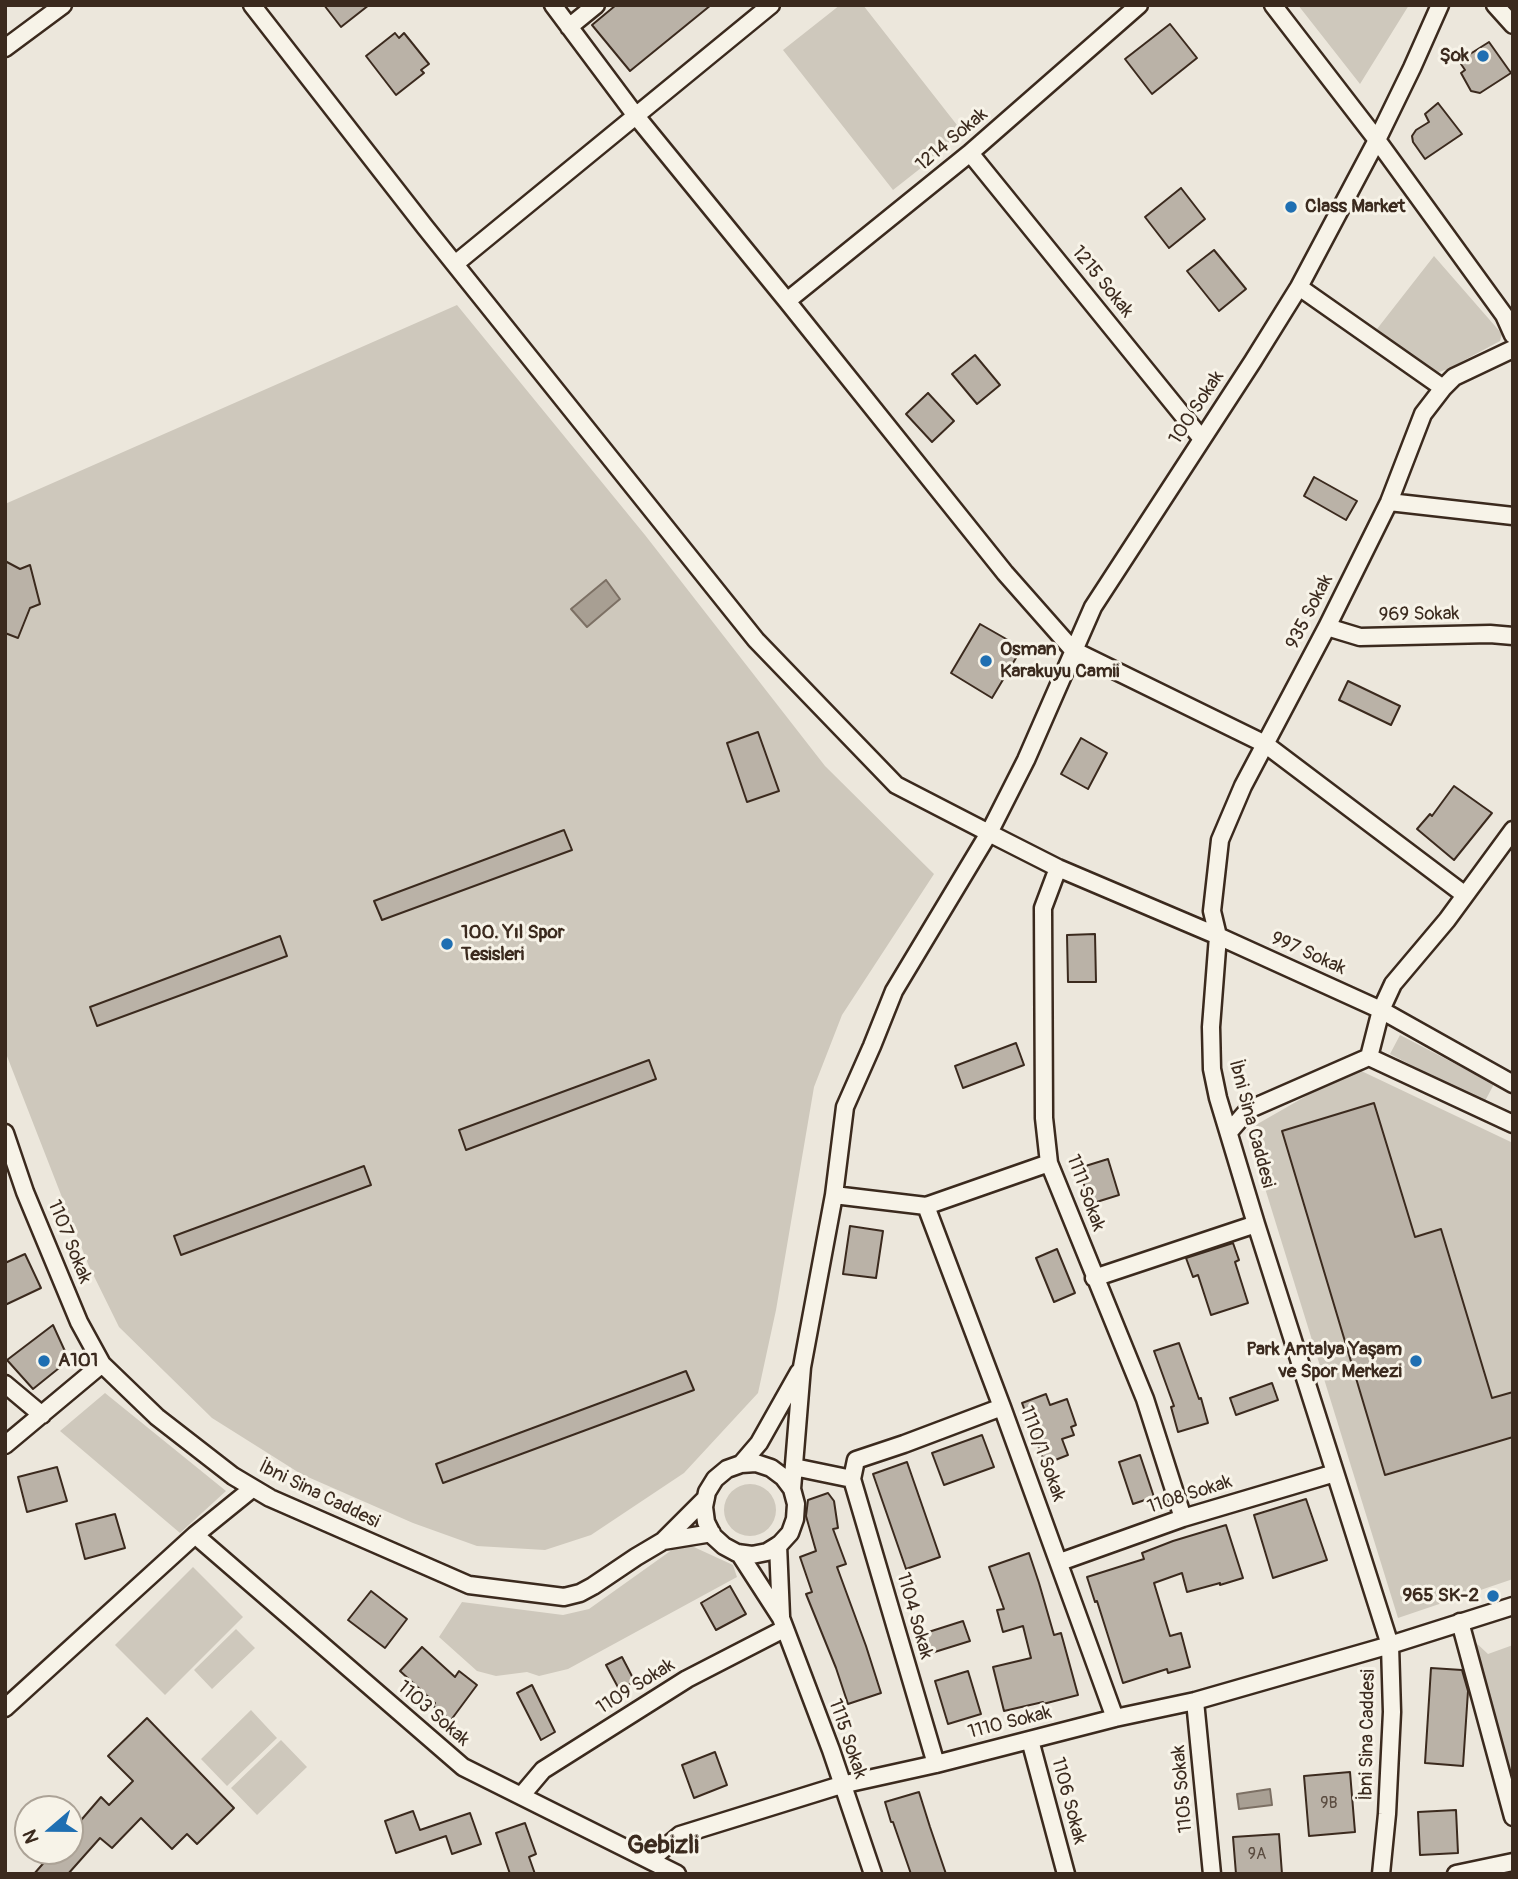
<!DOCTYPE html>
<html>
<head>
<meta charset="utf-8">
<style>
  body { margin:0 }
  #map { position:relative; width:1518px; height:1879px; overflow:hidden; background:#ece7dc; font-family:Pangolin,sans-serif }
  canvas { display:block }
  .frame { position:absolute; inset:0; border:7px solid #3b2a1e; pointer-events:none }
  .north { position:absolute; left:14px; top:1795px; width:70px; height:70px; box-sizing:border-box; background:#f7f3e8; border:2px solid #aca397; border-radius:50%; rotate:250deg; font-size:19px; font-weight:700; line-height:28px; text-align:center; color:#3b2a1e }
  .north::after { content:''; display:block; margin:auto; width:24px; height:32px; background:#1f6fb2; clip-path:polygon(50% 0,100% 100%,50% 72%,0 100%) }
</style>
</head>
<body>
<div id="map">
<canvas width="1518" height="1879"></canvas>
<div class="frame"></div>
<div class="north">N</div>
</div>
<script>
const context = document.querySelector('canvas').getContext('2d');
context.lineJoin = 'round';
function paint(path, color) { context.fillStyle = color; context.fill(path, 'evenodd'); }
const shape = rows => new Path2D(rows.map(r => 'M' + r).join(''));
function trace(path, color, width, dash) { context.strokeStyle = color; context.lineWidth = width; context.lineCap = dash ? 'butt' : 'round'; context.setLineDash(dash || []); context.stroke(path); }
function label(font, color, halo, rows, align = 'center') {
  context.font = font + ' Pangolin,sans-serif'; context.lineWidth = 6; context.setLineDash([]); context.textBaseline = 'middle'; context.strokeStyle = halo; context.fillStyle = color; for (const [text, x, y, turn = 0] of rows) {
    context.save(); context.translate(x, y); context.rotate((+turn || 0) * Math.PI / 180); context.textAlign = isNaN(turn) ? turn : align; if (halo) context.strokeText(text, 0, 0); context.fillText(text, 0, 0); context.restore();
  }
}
const green = shape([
  [840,5,863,5,964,134,893,190,783,50],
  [1298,5,1409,5,1360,84],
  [1434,256,1502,334,1500,341,1448,369,1436,373,1377,329],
  [457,305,645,535,825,766,934,874,842,1015,814,1087,776,1310,758,1393,684,1473,591,1535,545,1550,477,1546,413,1523,301,1474,212,1418,119,1327,88,1264,5,1051,5,504],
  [1400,1035,1494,1084,1484,1103,1390,1054],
  [1355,1068,1513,1143,1513,1579,1398,1618,1247,1130],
  [105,1393,226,1491,180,1533,60,1431],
  '724 1510a26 26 0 1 1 52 0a26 26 0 1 1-52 0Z',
  [683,1542,733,1565,737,1577,568,1669,539,1676,527,1672,496,1676,477,1671,439,1637,462,1602,563,1615,589,1609],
  [193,1567,243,1617,165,1695,115,1645],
  [236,1629,255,1648,212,1689,194,1670],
  [1472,1639,1488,1654,1513,1645,1513,1794],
  [251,1710,277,1738,227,1786,201,1759],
  [281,1740,307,1767,257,1815,231,1788]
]);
const water = shape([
  [606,580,620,599,587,627,571,609,606,580],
  [1270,1789,1272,1805,1239,1809,1237,1794,1270,1789]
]);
const building = shape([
  [324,5,369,5,341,27,324,5],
  [616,5,711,5,630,71,592,25,616,5],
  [1170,24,1197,58,1152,94,1125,59,1170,24],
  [395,33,399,38,404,33,429,64,421,70,424,73,396,95,366,56,395,33],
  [1489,42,1511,73,1480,93,1471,91,1461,73,1465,70,1459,61,1489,42],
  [1438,103,1462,134,1425,159,1413,142,1412,136,1416,130,1429,122,1425,114,1438,103],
  [1181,188,1205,219,1169,248,1145,217,1181,188],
  [1214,250,1246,289,1219,311,1187,271,1214,250],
  [975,355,1000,385,977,404,952,374,975,355],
  [928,393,954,421,932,442,906,414,928,393],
  [1314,477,1357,501,1346,520,1304,496,1314,477],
  [5,561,20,569,30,565,40,604,30,608,18,638,5,633,5,561],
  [980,624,1022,648,992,698,951,673,980,624],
  [1348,681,1400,706,1391,725,1339,700,1348,681],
  [758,732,779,791,747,802,727,743,758,732],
  [1081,738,1107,753,1088,789,1061,774,1081,738],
  [1454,786,1492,813,1454,860,1417,829,1430,814,1432,816,1454,786],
  [564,830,572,850,382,920,374,901,564,830],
  [1095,934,1096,982,1068,982,1067,935,1095,934],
  [280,936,287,956,97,1026,90,1007,280,936],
  [1016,1043,1024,1065,963,1088,955,1066,1016,1043],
  [649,1060,656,1079,466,1150,459,1130,649,1060],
  [1374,1103,1415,1237,1441,1229,1492,1398,1513,1392,1513,1437,1385,1475,1282,1131,1374,1103],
  [1108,1159,1119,1195,1090,1204,1079,1168,1108,1159],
  [364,1166,371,1185,181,1255,174,1236,364,1166],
  [850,1226,883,1231,876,1278,843,1274,850,1226],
  [1233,1243,1239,1260,1235,1262,1248,1303,1211,1315,1198,1275,1193,1277,1186,1258,1233,1243],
  [1057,1249,1075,1293,1054,1302,1036,1258,1057,1249],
  [25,1254,41,1288,5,1305,5,1263,25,1254],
  [53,1325,69,1360,33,1389,7,1360,53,1325],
  [1179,1343,1199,1399,1201,1398,1208,1423,1178,1432,1171,1407,1174,1406,1154,1351,1179,1343],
  [686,1371,694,1390,443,1483,436,1464,686,1371],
  [1272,1383,1278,1400,1236,1415,1230,1398,1272,1383],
  [1046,1394,1050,1405,1067,1399,1076,1425,1071,1427,1074,1435,1062,1439,1068,1455,1045,1464,1022,1403,1046,1394],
  [982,1435,994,1467,944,1485,932,1453,982,1435],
  [1140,1455,1154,1497,1133,1504,1119,1462,1140,1455],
  [907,1462,940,1557,906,1569,873,1474,907,1462],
  [57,1467,67,1501,27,1512,18,1477,57,1467],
  [828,1493,834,1501,838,1528,833,1529,846,1564,837,1567,866,1646,881,1693,848,1704,836,1668,806,1594,812,1592,800,1557,816,1551,806,1516,808,1500,828,1493],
  [1306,1499,1327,1560,1273,1578,1254,1515,1306,1499],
  [115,1514,125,1548,85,1559,76,1524,115,1514],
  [1226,1525,1243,1578,1220,1585,1220,1583,1187,1592,1182,1573,1154,1583,1170,1636,1181,1633,1190,1667,1168,1673,1167,1669,1123,1683,1097,1601,1095,1602,1087,1577,1144,1559,1142,1553,1173,1541,1226,1525],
  [1029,1553,1039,1583,1054,1635,1061,1633,1078,1695,1043,1704,1043,1702,1004,1711,993,1667,1031,1658,1023,1626,1003,1632,997,1610,1004,1609,989,1567,1029,1553],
  [730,1586,746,1614,716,1630,701,1603,730,1586],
  [371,1591,407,1619,385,1648,348,1620,371,1591],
  [963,1621,970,1641,925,1655,919,1635,963,1621],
  [422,1647,455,1677,459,1671,477,1685,451,1720,433,1706,435,1703,400,1671,422,1647],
  [622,1657,635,1682,619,1689,606,1665,622,1657],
  [1431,1668,1462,1670,1468,1691,1463,1766,1425,1763,1431,1668],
  [968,1671,981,1714,948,1724,935,1681,968,1671],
  [532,1685,555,1732,541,1740,517,1693,532,1685],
  [147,1718,234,1808,197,1844,187,1834,172,1849,141,1818,112,1848,100,1838,68,1874,34,1874,54,1851,70,1851,70,1833,101,1797,109,1805,133,1781,108,1756,147,1718],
  [715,1752,727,1785,694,1798,682,1765,715,1752],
  [1350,1772,1355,1832,1309,1836,1304,1776,1350,1772],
  [919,1792,930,1827,946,1874,911,1874,893,1822,891,1822,885,1802,919,1792],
  [1456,1810,1458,1853,1420,1855,1418,1812,1456,1810],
  [413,1811,420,1830,470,1813,481,1844,452,1854,446,1836,396,1853,385,1821,413,1811],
  [525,1823,536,1854,529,1857,535,1874,510,1874,496,1833,525,1823],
  [1279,1834,1282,1874,1236,1874,1233,1837,1279,1834]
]);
const street = shape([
  [252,5,425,227,756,640,896,785,989,833,1026,760,1093,607,1253,361,1299,287,1377,140,1412,68,1440,5],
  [553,5,636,116,787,301,1005,573,1073,650,1265,744,1465,895],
  [1273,5,1377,140,1504,315,1513,335],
  [1495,5,1513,25],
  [569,27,596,5],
  [5,48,63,5],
  [970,153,1202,439],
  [455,264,771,5],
  [1299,287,1443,388],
  [787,301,970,153,1139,5],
  [1513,349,1454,377,1443,388,1423,414,1389,502,1327,627,1243,786,1220,840,1212,911,1218,936,1381,1010,1513,1084],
  [1389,502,1513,516],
  [1327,627,1360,637,1490,634,1513,636],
  [1058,868,1043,908,1044,1118,1049,1163,1145,1399,1183,1518],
  [1369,1057,1513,1124],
  [1229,1132,1248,1110,1369,1057,1381,1010,1393,984,1447,920,1513,830],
  [5,1133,25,1192,79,1322,102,1364],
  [834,1195,926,1206,1049,1163],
  [926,1206,1002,1407,1115,1718],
  [1094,1278,1256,1224],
  [5,1384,42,1415],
  [5,1445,102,1364,157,1417,233,1476,270,1498,469,1585,564,1597,580,1593,593,1586,636,1557,663,1541,706,1498],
  [741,1464,756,1463,771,1468,783,1477,792,1489,796,1504,795,1519,790,1533,780,1544,767,1552,752,1555,737,1553,724,1546,713,1536,706,1522,704,1507,707,1492,715,1479,727,1469,741,1464,759,1443,799,1372],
  [794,1467,852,1479],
  [792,1489,802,1367,834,1195,845,1107,872,1046,894,991,989,833,1058,868,1218,936,1211,1027,1212,1069,1218,1098,1256,1224,1390,1645,1392,1712,1387,1814,1381,1874],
  [195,1535,463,1767,677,1874],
  [663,1541,712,1533],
  [778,1545,781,1616],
  [739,1553,781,1618,831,1750,873,1874],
  [1060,1562,1183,1518,1335,1473],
  [1460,1622,1513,1817],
  [1195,1701,1212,1874],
  [5,1708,195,1535,253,1488],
  [1030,1740,1066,1874],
  [936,1764,852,1479,856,1460,904,1444,1002,1407],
  [521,1796,543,1770,687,1679,784,1629],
  [650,1860,680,1835,841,1785,936,1764,1115,1718,1195,1701,1390,1645,1513,1606],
  [1456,1874,1513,1862]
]);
const markers = [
  [1483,56,7,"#1f6fb2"],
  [1291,207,7,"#1f6fb2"],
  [986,661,7,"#1f6fb2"],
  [447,944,7,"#1f6fb2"],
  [44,1361,7,"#1f6fb2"],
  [1416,1361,7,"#1f6fb2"],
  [1493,1596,7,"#1f6fb2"]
];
const numberNames = [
  ["9B",1329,1804],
  ["9A",1257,1855]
];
const poiNames = [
  ["Şok",1469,56,"right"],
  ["Class Market",1305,207],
  ["Osman",1000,650],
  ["Karakuyu Camii",1000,672],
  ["100. Yıl Spor",461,933],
  ["Tesisleri",461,955],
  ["Park Antalya Yaşam",1402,1350,"right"],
  ["ve Spor Merkezi",1402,1372,"right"],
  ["A101",58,1361],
  ["965 SK-2",1479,1596,"right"]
];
const streetNames = [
  ["1214 Sokak",952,140,-40],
  ["1215 Sokak",1102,282,51],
  ["100 Sokak",1197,408,-57],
  ["935 Sokak",1310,612,-63],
  ["969 Sokak",1419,615,-1],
  ["997 Sokak",1308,954,24],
  ["İbni Sina Caddesi",1251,1124,75],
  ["1111 Sokak",1085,1193,70],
  ["1107 Sokak",69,1242,68],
  ["1110/1 Sokak",1042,1454,70],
  ["İbni Sina Caddesi",319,1495,26],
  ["1108 Sokak",1190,1495,-18],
  ["1104 Sokak",914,1616,74],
  ["1109 Sokak",636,1687,-32],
  ["1103 Sokak",433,1714,41],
  ["1110 Sokak",1010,1723,-14],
  ["İbni Sina Caddesi",1368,1735,-89],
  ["1115 Sokak",847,1739,71],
  ["1105 Sokak",1183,1789,-95],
  ["1106 Sokak",1068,1801,75]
];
const districtNames = [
  ["Gebizli",663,1846]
];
paint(green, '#cec8bc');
paint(water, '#a89f93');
trace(water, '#7c7064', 2);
paint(building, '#bab2a7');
trace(building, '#3b2a1e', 2);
trace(street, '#3b2a1e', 21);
trace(street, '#f7f3e8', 16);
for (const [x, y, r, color] of markers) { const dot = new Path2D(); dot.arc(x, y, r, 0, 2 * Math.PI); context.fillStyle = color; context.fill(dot); trace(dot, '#f7f3e8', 2.5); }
label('16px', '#5b4c40', null, numberNames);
label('bold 19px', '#3b2a1e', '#f7f3e8', poiNames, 'left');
label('19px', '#3b2a1e', '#f7f3e8', streetNames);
label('bold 26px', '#3b2a1e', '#f7f3e8', districtNames);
</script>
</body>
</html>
